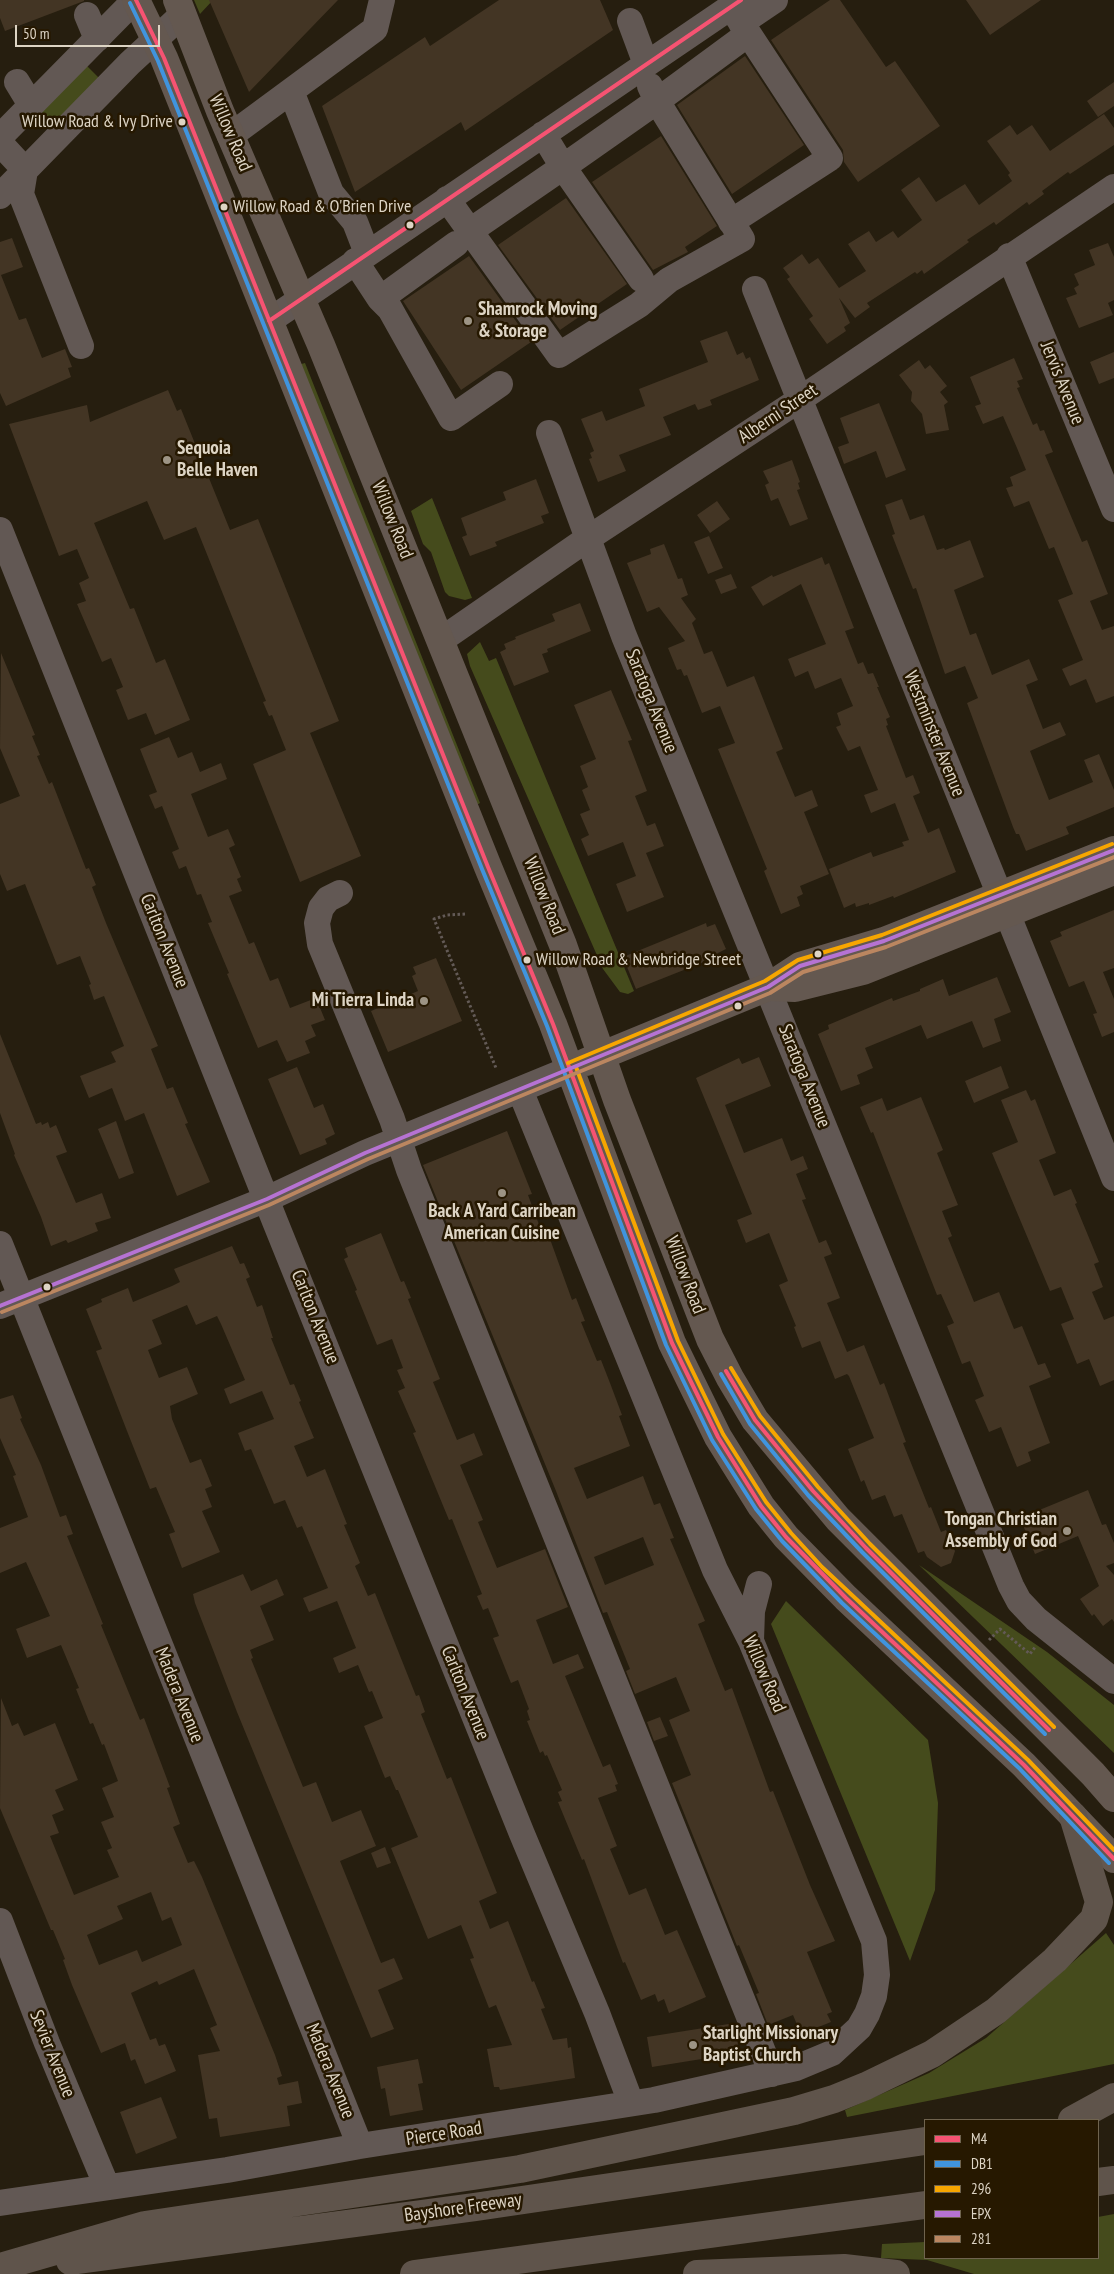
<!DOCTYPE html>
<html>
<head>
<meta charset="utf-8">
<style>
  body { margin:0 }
  #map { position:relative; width:1114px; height:2274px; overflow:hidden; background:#261e0f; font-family:"PT Sans Narrow",sans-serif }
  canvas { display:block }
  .legend { position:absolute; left:924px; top:2119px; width:175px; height:140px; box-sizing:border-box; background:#261800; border:1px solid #6f634e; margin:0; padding:6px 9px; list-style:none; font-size:15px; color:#ddd4c4 }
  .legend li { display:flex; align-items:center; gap:10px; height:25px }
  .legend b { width:25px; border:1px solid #6f634e }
  .scale { position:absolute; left:15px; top:25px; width:145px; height:22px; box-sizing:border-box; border:2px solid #ddd4c4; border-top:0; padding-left:6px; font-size:15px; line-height:18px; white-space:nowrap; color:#ddd4c4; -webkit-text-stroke:4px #261800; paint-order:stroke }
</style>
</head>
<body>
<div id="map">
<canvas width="1114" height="2274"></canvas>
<ul class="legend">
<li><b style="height:6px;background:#f65372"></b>M4</li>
<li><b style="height:6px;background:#4094de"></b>DB1</li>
<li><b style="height:6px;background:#f7a600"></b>296</li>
<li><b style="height:6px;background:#b673d3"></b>EPX</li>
<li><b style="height:6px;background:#bb8660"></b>281</li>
</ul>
<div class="scale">50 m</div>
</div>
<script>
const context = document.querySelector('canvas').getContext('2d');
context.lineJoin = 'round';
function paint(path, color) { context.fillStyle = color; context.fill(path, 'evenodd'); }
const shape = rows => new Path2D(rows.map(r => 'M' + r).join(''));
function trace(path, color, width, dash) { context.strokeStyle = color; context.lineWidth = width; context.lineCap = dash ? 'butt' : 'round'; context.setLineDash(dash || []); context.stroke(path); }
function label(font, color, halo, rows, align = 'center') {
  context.font = font + ' "PT Sans Narrow",sans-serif'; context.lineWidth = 5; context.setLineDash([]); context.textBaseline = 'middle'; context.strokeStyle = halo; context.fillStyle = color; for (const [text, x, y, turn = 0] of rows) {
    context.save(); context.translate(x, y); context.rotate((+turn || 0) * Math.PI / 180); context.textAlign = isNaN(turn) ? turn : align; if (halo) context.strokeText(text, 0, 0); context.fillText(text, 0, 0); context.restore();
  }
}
const green = shape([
  [194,0,213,0,200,14],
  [85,64,101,80,50,131,34,117],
  [305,363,480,803,475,806,294,366],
  [432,498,472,598,465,600,449,596,445,592,431,552,423,544,411,511],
  [480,642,489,661,496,658,634,991,628,994,620,992,603,969,470,666,467,654],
  [919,1565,1047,1652,1114,1705,1114,1753],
  [786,1601,928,1740,938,1803,935,1890,910,1961,771,1624],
  [1106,1933,1114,1945,1114,2064,847,2117,845,2110,929,2073,986,2038],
  [1114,2214,1114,2274,974,2274,927,2260,881,2258,882,2244,925,2242,925,2258,1098,2258,1098,2217]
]);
const building = shape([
  [0,0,84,0,84,1,5,31,0,18],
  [209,0,338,0,249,92],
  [499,0,600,0,613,30,465,131,461,122,355,192,322,106,425,37,430,46],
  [830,0,840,0,886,67,895,61,940,126,858,182,844,162,843,150,771,40],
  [966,0,1041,0,990,35],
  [745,56,804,145,732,194,677,105],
  [1114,82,1114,106,1098,117,1087,101],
  [1104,114,1114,128,1114,145,1070,174,1068,172,1042,191,1044,194,1029,205,1027,202,996,225,994,222,967,240,969,242,924,274,922,270,917,274,915,272,867,303,870,307,855,318,839,298,850,323,844,327,846,331,827,344,809,319,813,316,787,279,790,277,783,268,802,254,809,264,818,258,839,288,866,271,848,244,869,231,876,242,893,231,898,238,922,220,901,190,919,177,936,202,965,184,979,205,1012,181,1008,175,1010,173,987,141,1010,125,1017,135,1032,125,1050,151],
  [661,136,717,226,685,247,688,252,653,270,592,182],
  [566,198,627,284,560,330,498,245],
  [12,238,23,267,1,275,19,320,26,318,42,358,65,349,72,367,68,368,71,377,6,406,0,393,0,242],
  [1108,243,1114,257,1114,300,1108,303,1113,315,1079,328,1066,298,1077,294,1074,288,1079,285,1074,274,1095,265,1089,250],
  [469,256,531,342,461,390,403,301],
  [727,331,737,355,743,352,746,359,750,357,759,380,710,400,712,405,698,410,695,404,663,417,671,435,619,455,626,471,598,482,589,459,592,458,590,453,594,451,581,419,602,411,606,421,645,406,639,389,708,362,700,341],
  [1114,352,1114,378,1099,384,1090,362],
  [1014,358,1023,379,1017,381,1020,387,1017,388,1033,425,1037,423,1040,431,1044,430,1053,452,1045,455,1082,542,1087,540,1108,594,1090,601,1102,630,1114,626,1114,696,1096,703,1086,679,1070,686,1062,669,1083,660,1058,600,1073,594,1054,547,1049,549,1029,501,1014,507,1006,488,1013,486,1010,477,1026,470,1017,448,1003,416,983,424,975,406,981,404,970,377],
  [919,360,925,369,930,365,947,386,940,392,948,402,944,405,949,430,926,434,922,414,911,401,912,392,899,375],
  [168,390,177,411,181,409,230,530,258,519,339,721,310,733,361,856,300,882,253,764,286,750,272,715,269,716,263,702,266,701,196,527,164,540,147,501,94,523,130,609,134,608,156,663,165,659,190,720,155,735,146,713,128,720,116,690,123,687,111,658,102,662,77,604,86,601,79,583,89,578,77,549,59,556,9,424,87,405,90,422],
  [879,403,906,470,886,478,876,451,844,464,838,447,849,443,840,418],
  [792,460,800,482,798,483,800,489,797,490,808,519,790,526,778,498,771,501,765,485,769,483,763,471],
  [536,479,549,513,541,516,544,523,495,542,497,546,470,556,462,537,467,535,461,518,506,500,503,492],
  [902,499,910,520,924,515,937,550,944,548,945,550,970,540,984,577,954,590,970,635,976,633,992,675,1029,659,1038,680,1026,685,1043,729,1060,722,1066,735,1030,751,1049,800,1093,782,1084,760,1099,754,1114,790,1114,807,1066,827,1069,834,1026,851,1019,834,1016,834,1013,827,967,703,978,698,965,666,945,674,916,588,913,589,892,535,895,534,885,505],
  [717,501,730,519,710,533,697,515],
  [709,536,723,568,708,574,694,542],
  [664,544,678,579,682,578,688,595,681,598,696,619,692,623,704,654,712,651,727,687,754,676,783,749,776,752,795,797,812,790,818,806,804,812,829,874,800,886,803,894,797,897,800,906,781,914,764,871,767,869,718,749,735,743,720,706,702,713,687,675,684,676,681,669,677,670,668,648,685,641,659,607,647,612,627,563,651,554,650,549],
  [822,557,825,565,829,563,854,628,845,631,858,664,863,662,868,674,873,673,879,687,877,687,890,717,886,719,888,725,886,726,906,778,913,775,920,793,913,796,928,833,939,828,956,872,894,898,893,896,869,905,869,903,856,907,855,903,844,908,829,869,871,852,873,857,904,846,902,842,909,840,895,803,871,813,864,795,878,790,860,746,848,751,836,727,841,725,837,713,853,706,841,678,815,689,808,671,795,677,788,659,826,644,801,584,763,606,751,587,772,575,773,577],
  [731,574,737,588,721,594,715,580],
  [580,603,591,631,547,649,548,652,542,654,549,672,514,686,500,652,506,649,504,644,516,639,515,637,555,621,552,614],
  [1,653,35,735,32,736,40,755,37,756,49,784,52,782,86,869,89,868,96,885,92,887,106,923,158,1046,151,1049,167,1089,173,1087,188,1123,185,1124,210,1182,177,1196,144,1113,125,1121,112,1088,89,1098,80,1076,116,1062,111,1052,124,1046,104,996,94,1000,89,985,91,984,80,956,57,965,25,884,7,891,0,874,0,804,20,796,0,748],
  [611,690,632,740,628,741,647,791,635,796,647,826,655,823,664,846,646,853,664,897,627,912,616,884,636,876,623,842,588,856,581,839,589,835,580,814,590,810,582,790,588,787,580,766,596,759,574,705],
  [169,737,178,758,192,752,200,772,221,763,227,779,191,794,208,837,228,829,235,845,229,848,241,877,237,879,242,891,229,896,249,944,254,942,270,981,278,978,290,1008,316,998,325,1020,311,1025,316,1036,305,1041,310,1053,287,1062,277,1040,258,1048,227,974,229,973,208,923,212,922,201,894,197,895,186,866,179,869,172,852,179,849,162,806,155,809,149,795,157,792,140,749],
  [1114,910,1114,968,1103,972,1114,999,1114,1032,1102,1037,1093,1014,1097,1013,1084,981,1069,987,1050,941,1062,936,1060,932],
  [706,923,707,927,715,924,726,949,718,953,719,956,636,989,623,957],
  [436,958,462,1021,388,1052,371,1011,418,991,412,976,416,974,413,967],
  [997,977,1011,1012,994,1019,1001,1041,983,1048,972,1021,927,1039,921,1025,865,1048,873,1068,857,1075,860,1084,841,1091,818,1034,829,1029,828,1025,892,998,893,1001,920,991,920,989,943,979,949,996],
  [0,1034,36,1124,41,1122,42,1125,48,1122,50,1128,56,1125,67,1152,56,1156,76,1203,102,1193,111,1218,95,1223,98,1231,68,1243,66,1240,51,1246,41,1217,14,1155,15,1154,0,1113],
  [759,1057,771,1086,725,1105,744,1153,782,1138,791,1161,803,1156,808,1169,796,1174,806,1199,802,1200,819,1243,826,1240,832,1254,824,1257,840,1298,827,1303,847,1352,864,1345,880,1385,884,1383,906,1442,903,1443,929,1508,931,1507,941,1532,946,1530,955,1551,951,1563,941,1567,927,1557,924,1551,918,1553,902,1514,894,1517,885,1495,872,1500,864,1480,861,1482,848,1449,874,1438,849,1376,847,1374,835,1379,820,1341,802,1348,794,1327,796,1326,779,1285,788,1281,769,1233,746,1243,737,1220,752,1214,696,1078,739,1058,742,1064],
  [1001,1066,1009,1088,974,1103,965,1081],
  [297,1067,314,1108,323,1104,335,1134,325,1139,327,1144,300,1155,268,1079],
  [1026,1090,1031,1101,1035,1099,1056,1153,1039,1160,1054,1196,1071,1189,1077,1203,1075,1204,1099,1262,1094,1264,1103,1287,1092,1292,1104,1320,1114,1316,1114,1380,1100,1386,1089,1359,1077,1364,1061,1324,1074,1319,1061,1287,1050,1291,992,1153,1018,1142,1001,1100],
  [921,1097,943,1150,937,1153,958,1205,942,1211,952,1236,948,1238,974,1302,999,1292,1014,1329,1022,1326,1038,1365,1045,1363,1051,1377,1029,1386,1050,1443,1028,1452,1031,1461,1017,1467,1001,1427,989,1432,986,1425,975,1400,984,1396,970,1361,962,1364,947,1326,954,1323,941,1294,937,1295,873,1132,871,1133,860,1107,882,1098,887,1111],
  [116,1121,134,1173,119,1179,98,1129],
  [507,1131,532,1194,528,1195,541,1230,546,1228,572,1300,576,1298,585,1321,581,1322,597,1361,601,1360,610,1383,622,1415,619,1416,630,1446,574,1468,587,1499,643,1476,654,1505,660,1503,674,1538,670,1539,705,1621,698,1624,725,1691,732,1688,770,1792,773,1791,810,1885,835,1941,807,1952,832,2012,827,2014,831,2022,801,2034,793,2015,768,2025,756,1994,759,1993,739,1945,737,1946,672,1783,691,1775,669,1720,690,1711,676,1677,635,1694,626,1671,630,1669,607,1612,603,1613,556,1491,423,1165],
  [643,1537,654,1565,605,1585,594,1557],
  [381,1233,401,1282,404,1281,411,1298,408,1299,440,1379,433,1382,457,1440,474,1433,483,1455,460,1465,483,1520,478,1522,497,1568,545,1549,568,1607,536,1620,553,1664,578,1654,584,1668,565,1676,603,1767,610,1764,618,1784,615,1785,617,1791,598,1798,617,1846,610,1849,629,1895,646,1888,665,1935,677,1930,706,1997,669,2013,664,1999,658,2002,655,1994,641,2000,625,1962,623,1963,584,1859,582,1860,558,1802,562,1801,558,1792,562,1790,547,1755,545,1756,543,1751,540,1753,527,1721,530,1720,527,1711,529,1709,518,1680,511,1683,493,1638,499,1636,488,1608,483,1610,477,1596,482,1594,452,1519,449,1520,413,1433,416,1432,398,1391,405,1388,397,1370,403,1368,392,1339,377,1345,355,1291,357,1290,344,1259,348,1257,345,1248],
  [232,1246,240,1264,244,1263,250,1277,246,1279,257,1307,262,1305,273,1338,271,1338,290,1385,294,1384,301,1401,299,1402,314,1438,294,1446,307,1477,325,1469,347,1524,344,1525,360,1563,355,1566,368,1596,375,1593,416,1696,419,1695,425,1712,421,1714,447,1779,451,1777,497,1893,479,1901,490,1929,508,1921,532,1982,534,1981,545,2008,541,2009,553,2040,567,2038,568,2048,571,2047,575,2078,500,2090,499,2087,494,2087,487,2049,512,2045,496,2005,489,2008,470,1959,474,1958,461,1925,428,1939,391,1848,418,1837,398,1790,396,1790,390,1776,385,1778,364,1726,383,1718,372,1691,369,1692,358,1665,339,1673,333,1658,356,1648,337,1601,309,1612,303,1598,328,1588,302,1526,297,1528,285,1500,274,1504,251,1449,245,1451,238,1433,274,1419,262,1391,230,1404,224,1389,245,1380,221,1324,217,1316,196,1325,187,1305,152,1320,162,1344,148,1350,159,1378,187,1367,198,1394,170,1406,172,1419,190,1463,201,1459,212,1486,205,1489,212,1507,202,1511,220,1552,182,1568,169,1534,175,1532,156,1487,150,1489,127,1431,96,1351,102,1349,86,1309,102,1302,101,1299,128,1288,133,1302,172,1286,180,1282,174,1269],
  [13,1395,22,1418,20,1419,41,1465,60,1517,66,1515,73,1534,67,1536,103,1624,101,1625,140,1720,144,1718,170,1787,167,1788,180,1824,173,1827,188,1863,194,1861,202,1877,275,2055,282,2076,277,2078,279,2085,298,2081,302,2103,287,2106,290,2126,220,2137,217,2118,209,2119,198,2055,220,2051,210,2028,217,2025,194,1969,159,1985,157,1981,131,1993,150,2040,156,2038,159,2046,165,2044,176,2071,145,2084,135,2059,131,2061,125,2043,101,2053,72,1985,63,1960,65,1959,53,1930,51,1930,0,1808,1,1698,12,1726,18,1723,24,1736,55,1723,78,1780,55,1790,64,1810,52,1815,59,1833,50,1836,74,1895,119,1877,107,1850,112,1848,101,1822,114,1817,102,1788,118,1781,104,1744,102,1745,93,1723,90,1724,76,1689,79,1688,61,1645,27,1658,16,1629,50,1616,26,1562,0,1573,0,1528,28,1517,13,1476,16,1475,0,1438,0,1399],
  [151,1892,162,1921,171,1917,182,1945,142,1962,137,1950,99,1965,87,1935,123,1919,117,1906],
  [1088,1490,1102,1525,1106,1524,1114,1543,1114,1563,1106,1566,1114,1575,1114,1622,1112,1619,1103,1626,1094,1614,1092,1616,1080,1599,1099,1586,1078,1536,1035,1554,1020,1518],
  [243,1574,251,1591,277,1579,284,1595,260,1606,274,1640,250,1650,253,1658,251,1659,303,1787,316,1782,332,1822,361,1810,376,1846,340,1861,381,1963,394,1958,403,1979,378,1990,394,2029,371,2038,237,1712,195,1603,193,1594],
  [660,1717,668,1736,654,1741,647,1722],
  [385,1847,391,1863,377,1868,371,1853],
  [735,2023,739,2053,652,2067,647,2037],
  [418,2059,423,2083,418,2084,423,2110,390,2116,385,2088,381,2089,377,2067],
  [161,2097,177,2138,136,2154,120,2112]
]);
const path = shape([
  [465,914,447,915,434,919,496,1068],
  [989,1640,1000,1629,1030,1654,1036,1646]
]);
const minor = shape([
  [731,7,830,158,731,222],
  [87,15,97,39],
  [630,21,646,64],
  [741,23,775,0],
  [17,82,31,105],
  [650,86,657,101,748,34],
  [291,91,331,193,355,222,367,253],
  [230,136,375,29,382,0],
  [0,137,135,0],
  [0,143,25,170,21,194,81,346],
  [0,196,130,63,183,14],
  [447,199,470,231,563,167,641,279],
  [470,231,559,355,639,305,669,280,742,239,657,101,563,167,543,134],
  [1009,256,1114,509],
  [355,261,380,299,456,244],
  [755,289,1114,1178],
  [380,299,390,309,451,418,500,384],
  [269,321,741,0],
  [549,433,624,636,1011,1586,1019,1601,1036,1619,1114,1681],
  [0,530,276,1224,522,1834,597,2013,631,2103],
  [441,640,587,539,799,400,1114,187],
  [340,893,328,899,321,908,317,923,320,944,392,1119,409,1170,772,2074],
  [0,1244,360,2146],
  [0,1306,267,1199,365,1153,570,1069],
  [751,1640,752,1611,759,1584],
  [0,1921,47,2043,107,2187],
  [0,2203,227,2170,360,2146,654,2100,796,2068,832,2053,859,2028,867,2014,874,1996,877,1975,874,1941,751,1641,715,1570,520,1090]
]);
const major = shape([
  [136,0,164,58,488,867,553,1024,672,1343,718,1437,761,1506,786,1537,846,1598,1024,1765,1114,1859],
  [177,0,220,111,321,345,563,945,617,1100,710,1339,730,1378,755,1420,838,1519,1093,1774,1114,1798],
  [768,987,795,988,863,971,1114,871],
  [586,1062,768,987,800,966,884,941,1114,850]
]);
const highway = shape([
  [1072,2120,1114,2097],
  [1098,2182,1114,2180],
  [70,2261,475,2207,925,2141],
  [0,2267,145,2225,520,2169,794,2111,834,2099,866,2086,932,2054,996,2011,1055,1960,1094,1919,1099,1902,1073,1816],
  [414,2274,925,2205],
  [697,2274,844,2268,896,2274]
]);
const bus1 = shape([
  [136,0,164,58,488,867,553,1024,672,1343,718,1437,761,1506,786,1537,846,1598,1024,1765,1114,1859],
  [269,321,741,0],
  [726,1371,755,1420,813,1491,866,1548,1049,1730]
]);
const bus2 = shape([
  [130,3,158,61,482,869,547,1026,666,1345,712,1440,756,1509,782,1541,842,1603,1020,1769,1109,1863],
  [721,1374,750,1424,808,1495,862,1552,1045,1734]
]);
const bus3 = shape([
  [568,1063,765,981,798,960,882,935,1112,844],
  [576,1067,678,1341,723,1434,766,1502,791,1533,822,1567,1028,1760,1114,1850],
  [731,1368,760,1416,818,1487,870,1544,1054,1727]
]);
const bus4 = shape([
  [0,1306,267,1199,365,1153,768,987,800,966,884,941,1114,850]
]);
const bus5 = shape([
  [2,1312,269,1205,368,1159,770,993,803,972,886,947,1114,857]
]);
const markers = [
  [182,122,4.5,"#ddd4c4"],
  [224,207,4.5,"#ddd4c4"],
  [410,225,4.5,"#ddd4c4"],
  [468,321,5,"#9d9485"],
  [167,460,5,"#9d9485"],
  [818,954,4.5,"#ddd4c4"],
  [527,960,4.5,"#ddd4c4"],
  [424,1001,5,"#9d9485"],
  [738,1006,4.5,"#ddd4c4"],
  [502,1193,5,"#9d9485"],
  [47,1287,4.5,"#ddd4c4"],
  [1067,1531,5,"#9d9485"],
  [693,2045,5,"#9d9485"]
];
const busNames = [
  ["Willow Road & Ivy Drive",173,122,"right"],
  ["Willow Road & O'Brien Drive",233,207],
  ["Willow Road & Newbridge Street",536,960]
];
const streetNames = [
  ["Willow Road",230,133,67],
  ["Jervis Avenue",1062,383,68],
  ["Alberni Street",778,414,-34],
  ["Willow Road",392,520,68],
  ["Saratoga Avenue",651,701,68],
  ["Westminster Avenue",934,734,68],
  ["Willow Road",544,896,68],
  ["Carlton Avenue",164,941,68],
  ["Saratoga Avenue",804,1076,68],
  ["Willow Road",685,1275,69],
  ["Carlton Avenue",315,1317,68],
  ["Willow Road",764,1674,67],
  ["Carlton Avenue",465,1693,68],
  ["Madera Avenue",179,1695,68],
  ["Sevier Avenue",52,2054,68],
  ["Madera Avenue",330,2071,68],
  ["Pierce Road",444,2134,-9],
  ["Bayshore Freeway",463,2208,-8]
];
const poiNames = [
  ["Shamrock Moving",478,310],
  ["& Storage",478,332],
  ["Sequoia",177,449],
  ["Belle Haven",177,471],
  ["Mi Tierra Linda",414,1001,"right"],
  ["Back A Yard Carribean",502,1212,"center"],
  ["American Cuisine",502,1234,"center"],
  ["Tongan Christian",1057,1520,"right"],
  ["Assembly of God",1057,1542,"right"],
  ["Starlight Missionary",703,2034],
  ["Baptist Church",703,2056]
];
paint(green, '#454b1c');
paint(building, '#433524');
trace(path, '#635a56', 3, [2.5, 2.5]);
trace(minor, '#625854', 26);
trace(major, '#645850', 28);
trace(highway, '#5f544b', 28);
trace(bus1, '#f65372', 4);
trace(bus2, '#4094de', 4);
trace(bus3, '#f7a600', 4);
trace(bus4, '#b673d3', 4);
trace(bus5, '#bb8660', 4);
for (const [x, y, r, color] of markers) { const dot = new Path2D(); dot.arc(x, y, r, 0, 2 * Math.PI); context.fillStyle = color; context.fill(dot); trace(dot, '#261800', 2); }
label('18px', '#ddd4c4', '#261800', busNames, 'left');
label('19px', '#ddd4c4', '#261800', streetNames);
label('bold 19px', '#ddd4c4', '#261800', poiNames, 'left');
</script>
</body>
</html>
